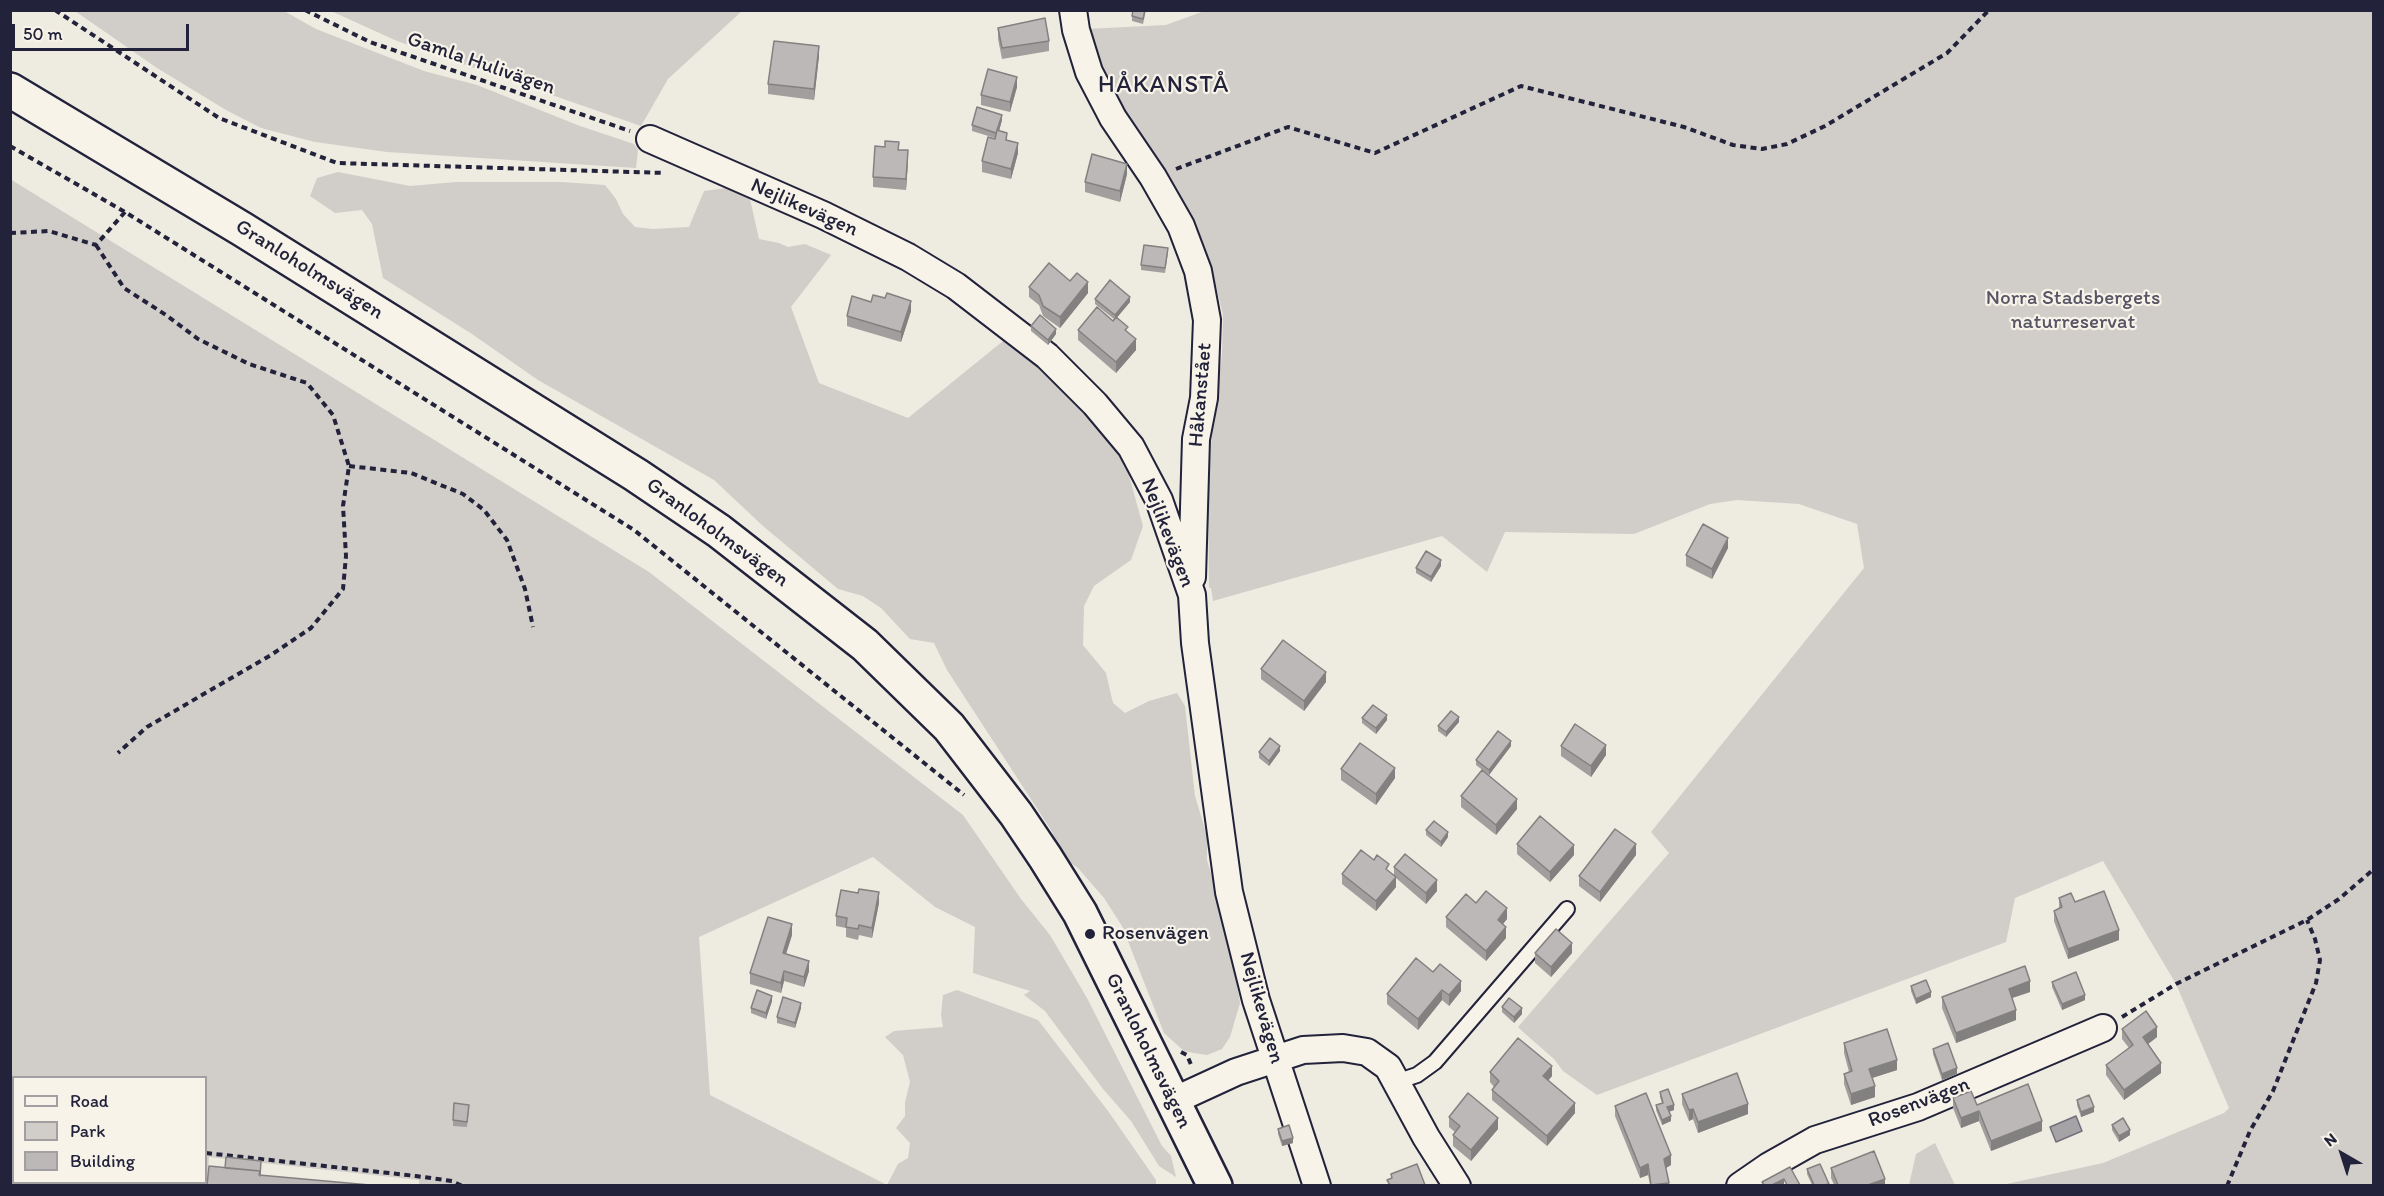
<!DOCTYPE html>
<html>
<head>
<meta charset="utf-8">
<style>
  body { margin:0 }
  #map { position:relative; width:2384px; height:1196px; overflow:hidden; background:#eeebe1; font-family:Itim,sans-serif }
  canvas { display:block }
  .frame { position:absolute; inset:0; border:12px solid #22223b; pointer-events:none }
  .legend { position:absolute; left:12px; top:1076px; width:195px; height:108px; box-sizing:border-box; background:#f7f3e8; border:2px solid #a29fa3; margin:0; padding:8px 10px; list-style:none; font-size:18px; color:#22223b }
  .legend li { display:flex; align-items:center; gap:12px; height:30px }
  .legend b { width:30px; border:2px solid #a29fa3 }
  .north { position:absolute; left:2312px; top:1124px; width:60px; height:60px; -webkit-text-stroke:4px #f7f3e8; paint-order:stroke; rotate:321deg; font-size:16px; font-weight:700; line-height:24px; text-align:center; color:#22223b }
  .north::after { content:''; display:block; margin:auto; width:21px; height:27px; background:#22223b; clip-path:polygon(50% 0,100% 100%,50% 72%,0 100%) }
  .scale { position:absolute; left:12px; top:24px; width:177px; height:27px; box-sizing:border-box; border:3px solid #22223b; border-top:0; padding-left:8px; font-size:18px; line-height:21px; white-space:nowrap; color:#22223b; -webkit-text-stroke:4px #f7f3e8; paint-order:stroke }
</style>
</head>
<body>
<div id="map">
<canvas width="2384" height="1196"></canvas>
<div class="frame"></div>
<ul class="legend">
<li><b style="height:8px;background:#f7f3e8"></b>Road</li>
<li><b style="height:16px;background:#d1cdc9"></b>Park</li>
<li><b style="height:16px;background:#bbb8b7"></b>Building</li>
</ul>
<div class="north">N</div>
<div class="scale">50 m</div>
</div>
<script>
const context = document.querySelector('canvas').getContext('2d');
context.lineJoin = 'round';
function paint(path, color) { context.fillStyle = color; context.fill(path, 'evenodd'); }
const shape = rows => new Path2D(rows.map(r => 'M' + r).join(''));
function trace(path, color, width, dash) { context.strokeStyle = color; context.lineWidth = width; context.lineCap = dash ? 'butt' : 'round'; context.setLineDash(dash || []); context.stroke(path); }
function label(font, color, halo, rows, align = 'center') {
  context.font = font + ' Itim,sans-serif'; context.lineWidth = 4.5; context.setLineDash([]); context.textBaseline = 'middle'; context.strokeStyle = halo; context.fillStyle = color; for (const [text, x, y, turn = 0] of rows) {
    context.save(); context.translate(x, y); context.rotate((+turn || 0) * Math.PI / 180); context.textAlign = isNaN(turn) ? turn : align; if (halo) context.strokeText(text, 0, 0); context.fillText(text, 0, 0); context.restore();
  }
}
const green = shape([
  [1207,10,2373,11,2373,1185,2002,1185,2103,1163,2224,1113,2229,1108,2176,984,2103,861,2015,898,2006,942,1597,1095,1563,1071,1554,1059,1522,1031,1518,1027,1669,853,1651,832,1864,568,1857,524,1799,504,1737,500,1710,504,1634,534,1505,532,1487,572,1442,536,1213,601,1211,588,1209,588,1208,483,1213,420,1222,354,1223,315,1211,265,1190,220,1112,103,1086,29,1166,25],
  [75,11,284,11,316,29,424,71,477,85,580,126,634,144,638,150,636,168,387,152,315,142,261,128,226,110,157,68],
  [331,11,742,11,668,79,641,126,397,41],
  [338,172,410,186,456,182,562,182,605,185,616,199,623,214,635,227,653,229,689,227,704,191,726,188,750,199,759,239,779,243,788,247,805,244,831,255,791,307,819,383,908,418,1008,337,1064,381,1110,439,1128,472,1143,526,1131,560,1094,586,1084,606,1083,645,1106,673,1113,703,1125,713,1149,701,1177,693,1185,706,1195,796,1207,836,1207,860,1228,931,1240,1003,1230,1037,1222,1049,1207,1055,1194,1053,1184,1051,1164,1033,1122,926,1104,898,1078,868,1065,859,1051,830,947,670,934,643,910,639,881,608,863,596,838,589,763,526,714,480,538,380,472,334,383,278,372,224,362,210,335,213,310,196,317,178],
  [10,179,649,572,963,815,1021,899,1050,935,1087,998,1162,1146,1171,1156,1176,1177,1159,1166,1131,1121,1103,1089,1045,1011,1024,995,1030,991,973,973,975,927,935,907,873,857,699,937,710,1095,887,1185,898,1164,908,1158,910,1143,896,1128,905,1116,905,1102,910,1082,903,1055,885,1037,894,1031,943,1027,941,1015,943,995,957,990,1038,1020,1108,1111,1156,1180,1156,1185,419,1186,419,1180,209,1157,207,1185,150,1185,150,1183,206,1182,206,1078,14,1078,14,1182,112,1183,101,1186,11,1185],
  [1935,1143,1955,1185,1909,1185,1916,1154]
]);
const water = shape([
  [2076,1116,2082,1131,2056,1142,2050,1127,2076,1116]
]);
const path = shape([
  [55,10,219,118,337,163,665,173],
  [305,10,370,42,630,131],
  [10,146,125,212,634,530,964,795],
  [1176,169,1288,127,1375,153,1521,86,1684,127,1733,145,1762,149,1787,144,1825,126,1947,53,1989,10],
  [10,233,49,231,96,245,125,212],
  [96,245,124,288,166,315,198,339,249,364,307,383,333,415,349,466,343,506,346,556,343,589,311,628,271,655,147,727,118,753],
  [349,466,411,473,463,494,484,510,507,540,525,589,533,627],
  [2122,1017,2176,984,2307,920,2339,899,2374,869],
  [1181,1052,1187,1055,1192,1067],
  [206,1153,416,1176,452,1181,462,1186],
  [177,1182,177,1186],
  [87,1186,100,1182],
  [2227,1186,2250,1131,2273,1091,2316,983,2320,960,2315,939,2307,920]
]);
const service = shape([
  [1396,1082,1417,1075,1435,1062,1567,909]
]);
const minor = shape([
  [1073,10,1076,30,1089,72,1113,118,1153,177,1181,226,1198,271,1207,320,1204,398,1196,439,1192,577],
  [650,139,823,215,908,257,956,286,1047,356,1095,404,1131,447,1159,500,1192,595,1195,643,1229,892,1256,1000,1317,1186],
  [1173,1101,1236,1072,1303,1050,1343,1048,1367,1052,1388,1067,1426,1137,1457,1186],
  [1740,1186,1769,1166,1815,1140,1918,1107,2103,1028]
]);
const tertiary = shape([
  [10,90,242,229,636,475,719,531,865,645,949,727,1016,814,1045,857,1080,913,1215,1186]
]);
const wall = shape([
  [1146,10,1143,24,1132,21,1132,16],
  [998,28,1049,41,1049,51,1002,59,998,39],
  [819,56,814,100,768,94,768,84],
  [1017,87,1010,112,981,105,981,95],
  [1002,120,999,131,1018,153,1011,179,982,172,982,161,995,138,972,131,972,125],
  [885,147,899,150,908,161,906,190,873,187,873,177],
  [1127,174,1120,202,1085,192,1085,182],
  [1168,253,1165,273,1141,270,1141,265],
  [1070,281,1088,293,1060,328,1043,316,1039,305,1029,297,1029,287],
  [1095,299,1130,302,1117,317,1128,333,1136,350,1116,373,1078,340,1078,330,1113,321,1114,319,1095,304],
  [871,302,911,311,901,342,847,326,847,316],
  [1031,326,1056,334,1048,345,1031,331],
  [1728,548,1712,579,1686,566,1686,555],
  [1441,566,1431,582,1416,573,1416,568],
  [1261,669,1326,682,1304,711,1261,679],
  [1362,718,1387,720,1376,734,1362,723],
  [1459,722,1446,737,1438,731,1438,726],
  [1511,746,1489,775,1476,765,1476,760],
  [1561,746,1606,755,1591,777,1561,756],
  [1280,751,1269,766,1259,758,1259,752],
  [1341,769,1395,778,1376,805,1341,780],
  [1461,796,1517,809,1496,835,1461,807],
  [1426,830,1448,837,1441,847,1426,835],
  [1517,844,1574,855,1550,882,1517,854],
  [1636,855,1600,902,1579,886,1579,876],
  [1394,867,1437,891,1426,904,1396,878,1396,887,1376,911,1342,884,1342,874,1389,871,1394,875],
  [2059,898,2075,902,2119,940,2068,959,2054,921,2054,911,2059,908],
  [879,903,872,938,859,935,858,940,846,937,846,928,836,926,836,916],
  [1476,903,1507,919,1503,924,1506,938,1486,961,1446,927,1446,917],
  [792,935,786,954,809,971,804,987,784,981,781,993,750,984,750,973],
  [1535,953,1572,953,1551,977,1535,963],
  [1433,972,1461,991,1449,1006,1442,1000,1418,1030,1387,1004,1387,994],
  [2052,982,2085,1000,2062,1010,2052,987],
  [1911,986,1931,997,1916,1004,1911,991],
  [2030,992,2012,998,2016,1020,1956,1043,1942,1008,1942,997],
  [772,1001,766,1019,751,1013,751,1008],
  [1502,1007,1522,1014,1514,1023,1502,1012],
  [801,1008,795,1028,777,1023,777,1017],
  [2122,1029,2157,1037,2148,1044,2161,1073,2124,1100,2106,1075,2106,1065,2129,1048,2122,1039],
  [1844,1043,1897,1070,1872,1078,1875,1097,1851,1105,1844,1084,1844,1074,1849,1072,1844,1053],
  [1933,1049,1957,1074,1942,1080,1933,1054],
  [1490,1072,1552,1076,1548,1080,1575,1113,1547,1146,1492,1100,1492,1090,1494,1087,1490,1082],
  [1660,1092,1674,1110,1669,1112,1671,1121,1662,1125,1656,1110,1656,1105,1662,1103,1660,1097],
  [1682,1094,1748,1114,1698,1133,1693,1119,1689,1121,1682,1104],
  [1953,1098,1977,1105,2042,1131,1991,1151,1979,1121,1961,1128,1953,1108],
  [2077,1100,2094,1112,2081,1117,2077,1105],
  [1615,1106,1671,1165,1666,1168,1669,1185,1650,1185,1648,1175,1640,1178,1615,1116],
  [469,1110,467,1127,453,1126,453,1120],
  [1449,1117,1498,1129,1471,1161,1453,1146,1453,1135,1455,1132,1449,1127],
  [2112,1125,2130,1135,2119,1142,2112,1130],
  [1278,1129,1293,1143,1282,1146,1278,1134],
  [1831,1168,1885,1185,1834,1185,1831,1178],
  [1807,1169,1829,1185,1812,1185,1807,1174]
]);
const shadedWall = shape([
  [819,46,819,56,814,100,814,89],
  [1017,77,1017,87,1010,112,1010,102],
  [1002,115,1002,120,997,138,997,133],
  [1018,143,1018,153,1011,179,1011,169],
  [908,150,908,161,906,190,906,179],
  [1127,164,1127,174,1120,202,1120,191],
  [1088,282,1088,293,1060,328,1060,317],
  [1130,297,1130,302,1115,320,1115,315],
  [911,301,911,311,901,342,901,332],
  [1056,329,1056,334,1048,345,1048,340],
  [1136,339,1136,350,1116,373,1116,362],
  [1728,538,1728,548,1712,579,1712,569],
  [1441,560,1441,566,1431,582,1431,577],
  [1326,672,1326,682,1304,711,1304,701],
  [1387,715,1387,720,1376,734,1376,728],
  [1459,717,1459,722,1446,737,1446,732],
  [1511,741,1511,746,1489,775,1489,770],
  [1606,745,1606,755,1591,777,1591,766],
  [1280,746,1280,751,1269,766,1269,761],
  [1395,768,1395,778,1376,805,1376,794],
  [1517,799,1517,809,1496,835,1496,825],
  [1448,832,1448,837,1441,847,1441,842],
  [1636,844,1636,855,1600,902,1600,892],
  [1574,845,1574,855,1550,882,1550,872],
  [1396,877,1396,887,1376,911,1376,901],
  [1437,880,1437,891,1426,904,1426,893],
  [879,892,879,903,872,938,872,928],
  [1507,908,1507,919,1498,930,1498,920],
  [792,924,792,935,783,963,783,953],
  [1506,927,1506,938,1486,961,1486,951],
  [2119,930,2119,940,2068,959,2068,949],
  [1572,943,1572,953,1551,977,1551,967],
  [809,961,809,971,804,987,804,977],
  [784,971,784,981,781,993,781,983],
  [1461,981,1461,991,1449,1006,1449,995],
  [2030,981,2030,992,2009,999,2009,989],
  [1442,990,1442,1000,1418,1030,1418,1019],
  [1931,992,1931,997,1916,1004,1916,999],
  [2085,995,2085,1000,2062,1010,2062,1004],
  [772,996,772,1001,766,1019,766,1013],
  [801,1003,801,1008,795,1028,795,1023],
  [1522,1008,1522,1014,1514,1023,1514,1017],
  [2016,1010,2016,1020,1956,1043,1956,1033],
  [2157,1027,2157,1037,2143,1048,2143,1037],
  [1897,1060,1897,1070,1869,1079,1869,1069],
  [2161,1063,2161,1073,2124,1100,2124,1090],
  [1552,1066,1552,1076,1543,1087,1543,1076],
  [1957,1068,1957,1074,1942,1080,1942,1074],
  [1875,1086,1875,1097,1851,1105,1851,1094],
  [1575,1103,1575,1113,1547,1146,1547,1136],
  [1748,1104,1748,1114,1698,1133,1698,1122],
  [1674,1105,1674,1110,1667,1112,1667,1107],
  [2094,1107,2094,1112,2081,1117,2081,1112],
  [1693,1109,1693,1119,1689,1121,1689,1110],
  [1979,1111,1979,1121,1961,1128,1961,1118],
  [1671,1116,1671,1121,1662,1125,1662,1120],
  [1498,1118,1498,1129,1471,1161,1471,1150],
  [2042,1121,2042,1131,1991,1151,1991,1141],
  [2130,1130,2130,1135,2119,1142,2119,1136],
  [1293,1138,1293,1143,1282,1146,1282,1141],
  [1671,1155,1671,1165,1664,1169,1664,1159],
  [1648,1164,1648,1175,1640,1178,1640,1168],
  [1784,1179,1784,1184,1782,1185,1772,1185],
  [1885,1179,1885,1185,1868,1185]
]);
const building = shape([
  [1133,10,1145,10,1143,19,1132,16,1133,10],
  [1045,18,1049,41,1002,48,998,28,1045,18],
  [774,41,819,46,814,89,768,84,774,41],
  [988,69,1017,77,1010,102,981,95,988,69],
  [977,107,1002,115,996,133,972,125,977,107],
  [997,130,1007,133,1006,140,1018,143,1011,169,982,161,988,137,995,139,997,130],
  [885,141,899,142,898,150,908,150,906,179,873,177,875,146,885,147,885,141],
  [1092,154,1127,164,1120,191,1085,182,1092,154],
  [1144,245,1168,248,1165,268,1141,265,1144,245],
  [1049,263,1070,281,1077,273,1088,282,1060,317,1043,306,1039,295,1029,287,1049,263],
  [1110,280,1130,297,1115,315,1095,299,1110,280],
  [887,293,911,301,901,332,847,316,852,296,871,302,873,295,885,298,887,293],
  [1097,307,1113,321,1116,317,1128,327,1125,330,1136,339,1116,362,1078,330,1097,307],
  [1040,315,1056,329,1048,340,1031,326,1040,315],
  [1703,524,1728,538,1712,569,1686,555,1703,524],
  [1426,551,1441,560,1431,577,1416,568,1426,551],
  [1283,640,1326,672,1304,701,1261,669,1283,640],
  [1373,705,1387,715,1376,728,1362,718,1373,705],
  [1451,711,1459,717,1446,732,1438,726,1451,711],
  [1575,724,1606,745,1591,766,1561,746,1575,724],
  [1498,731,1511,741,1489,770,1476,760,1498,731],
  [1270,738,1280,746,1269,761,1259,752,1270,738],
  [1360,743,1395,768,1376,794,1341,769,1360,743],
  [1482,770,1517,799,1496,825,1461,796,1482,770],
  [1540,816,1574,845,1550,872,1517,844,1540,816],
  [1434,821,1448,832,1441,842,1426,830,1434,821],
  [1615,829,1636,844,1600,892,1579,876,1615,829],
  [1361,850,1374,860,1377,855,1389,864,1386,869,1396,877,1376,901,1342,874,1361,850],
  [1405,854,1437,880,1426,893,1394,867,1405,854],
  [859,889,879,892,872,928,859,925,858,929,846,927,847,918,836,916,841,890,858,893,859,889],
  [1486,891,1507,908,1498,920,1506,927,1486,951,1446,917,1466,894,1476,903,1486,891],
  [2104,891,2119,930,2068,949,2054,911,2062,907,2059,898,2071,893,2075,902,2104,891],
  [768,917,792,924,783,953,809,961,804,977,784,971,781,983,750,973,768,917],
  [1556,929,1572,943,1551,967,1535,953,1556,929],
  [1416,958,1433,972,1440,964,1461,981,1449,995,1442,990,1418,1019,1387,994,1416,958],
  [2025,966,2030,981,2009,989,2016,1010,1956,1033,1942,997,2025,966],
  [2076,972,2085,995,2062,1004,2052,982,2076,972],
  [1926,980,1931,992,1916,999,1911,986,1926,980],
  [757,990,772,996,766,1013,751,1008,757,990],
  [783,997,801,1003,795,1023,777,1017,783,997],
  [1509,998,1522,1008,1514,1017,1502,1007,1509,998],
  [2146,1011,2157,1027,2143,1037,2161,1063,2124,1090,2106,1065,2133,1045,2122,1029,2146,1011],
  [1887,1029,1897,1060,1869,1069,1875,1086,1851,1094,1844,1074,1852,1071,1844,1043,1887,1029],
  [1518,1038,1552,1066,1543,1076,1575,1103,1547,1136,1492,1090,1499,1081,1490,1072,1518,1038],
  [1948,1043,1957,1068,1942,1074,1933,1049,1948,1043],
  [1737,1073,1748,1104,1698,1122,1693,1109,1689,1110,1682,1094,1737,1073],
  [2028,1084,2042,1121,1991,1141,1979,1111,1961,1118,1953,1098,1971,1091,1977,1105,2028,1084],
  [1668,1089,1674,1105,1667,1107,1671,1116,1662,1120,1656,1105,1663,1103,1660,1092,1668,1089],
  [1468,1093,1498,1118,1471,1150,1453,1135,1460,1126,1449,1117,1468,1093],
  [1646,1093,1671,1155,1664,1159,1669,1183,1651,1185,1648,1164,1640,1168,1615,1106,1646,1093],
  [2089,1095,2094,1107,2081,1112,2077,1100,2089,1095],
  [454,1103,469,1105,467,1122,453,1120,454,1103],
  [2123,1118,2130,1130,2119,1136,2112,1125,2123,1118],
  [1289,1125,1293,1138,1282,1141,1278,1129,1289,1125],
  [1874,1151,1885,1179,1868,1185,1838,1185,1831,1168,1874,1151],
  [226,1157,261,1161,260,1176,260,1171,225,1168,226,1157],
  [1417,1164,1425,1185,1390,1185,1387,1180,1392,1178,1391,1174,1417,1164],
  [1820,1164,1829,1184,1824,1185,1814,1185,1807,1169,1820,1164],
  [209,1166,260,1171,259,1175,370,1185,207,1185,209,1166],
  [1790,1167,1800,1185,1787,1185,1784,1179,1772,1185,1764,1185,1762,1182,1790,1167]
]);
const markers = [
  [1090,934,6,"#22223b"]
];
const streetNames = [
  ["Gamla Hulivägen",481,64,19],
  ["Nejlikevägen",804,208,24],
  ["Granloholmsvägen",309,270,32],
  ["Håkanstået",1201,395,-85],
  ["Granloholmsvägen",717,533,36],
  ["Nejlikevägen",1167,533,69],
  ["Nejlikevägen",1261,1008,74],
  ["Granloholmsvägen",1148,1051,64],
  ["Rosenvägen",1919,1103,-21]
];
const parkNames = [
  ["Norra Stadsbergets",2073,299],
  ["naturreservat",2073,323]
];
const poiNames = [
  ["Rosenvägen",1102,934]
];
const quarterNames = [
  ["HÅKANSTÅ",1164,86]
];
paint(green, '#d1cdc9');
paint(water, '#a6a3a6');
trace(water, '#716f7b', 1.5);
trace(service, '#22223b', 18);
trace(minor, '#22223b', 30);
trace(tertiary, '#22223b', 38);
trace(path, '#22223b', 4, [6, 4.5]);
trace(service, '#f7f3e8', 14);
trace(minor, '#f7f3e8', 26);
trace(tertiary, '#f7f3e8', 33);
paint(wall, '#a19e9d');
paint(shadedWall, '#838180');
paint(building, '#bbb8b7');
trace(building, '#838180', 1.5);
for (const [x, y, r, color] of markers) { const dot = new Path2D(); dot.arc(x, y, r, 0, 2 * Math.PI); context.fillStyle = color; context.fill(dot); trace(dot, '#f7f3e8', 2); }
label('21px', '#22223b', '#f7f3e8', streetNames);
label('21px', '#575566', '#f7f3e8', parkNames);
label('21px', '#22223b', '#f7f3e8', poiNames, 'left');
context.letterSpacing = '1.5px';
label('24px', '#22223b', '#f7f3e8', quarterNames);
context.letterSpacing = '0px';
</script>
</body>
</html>
